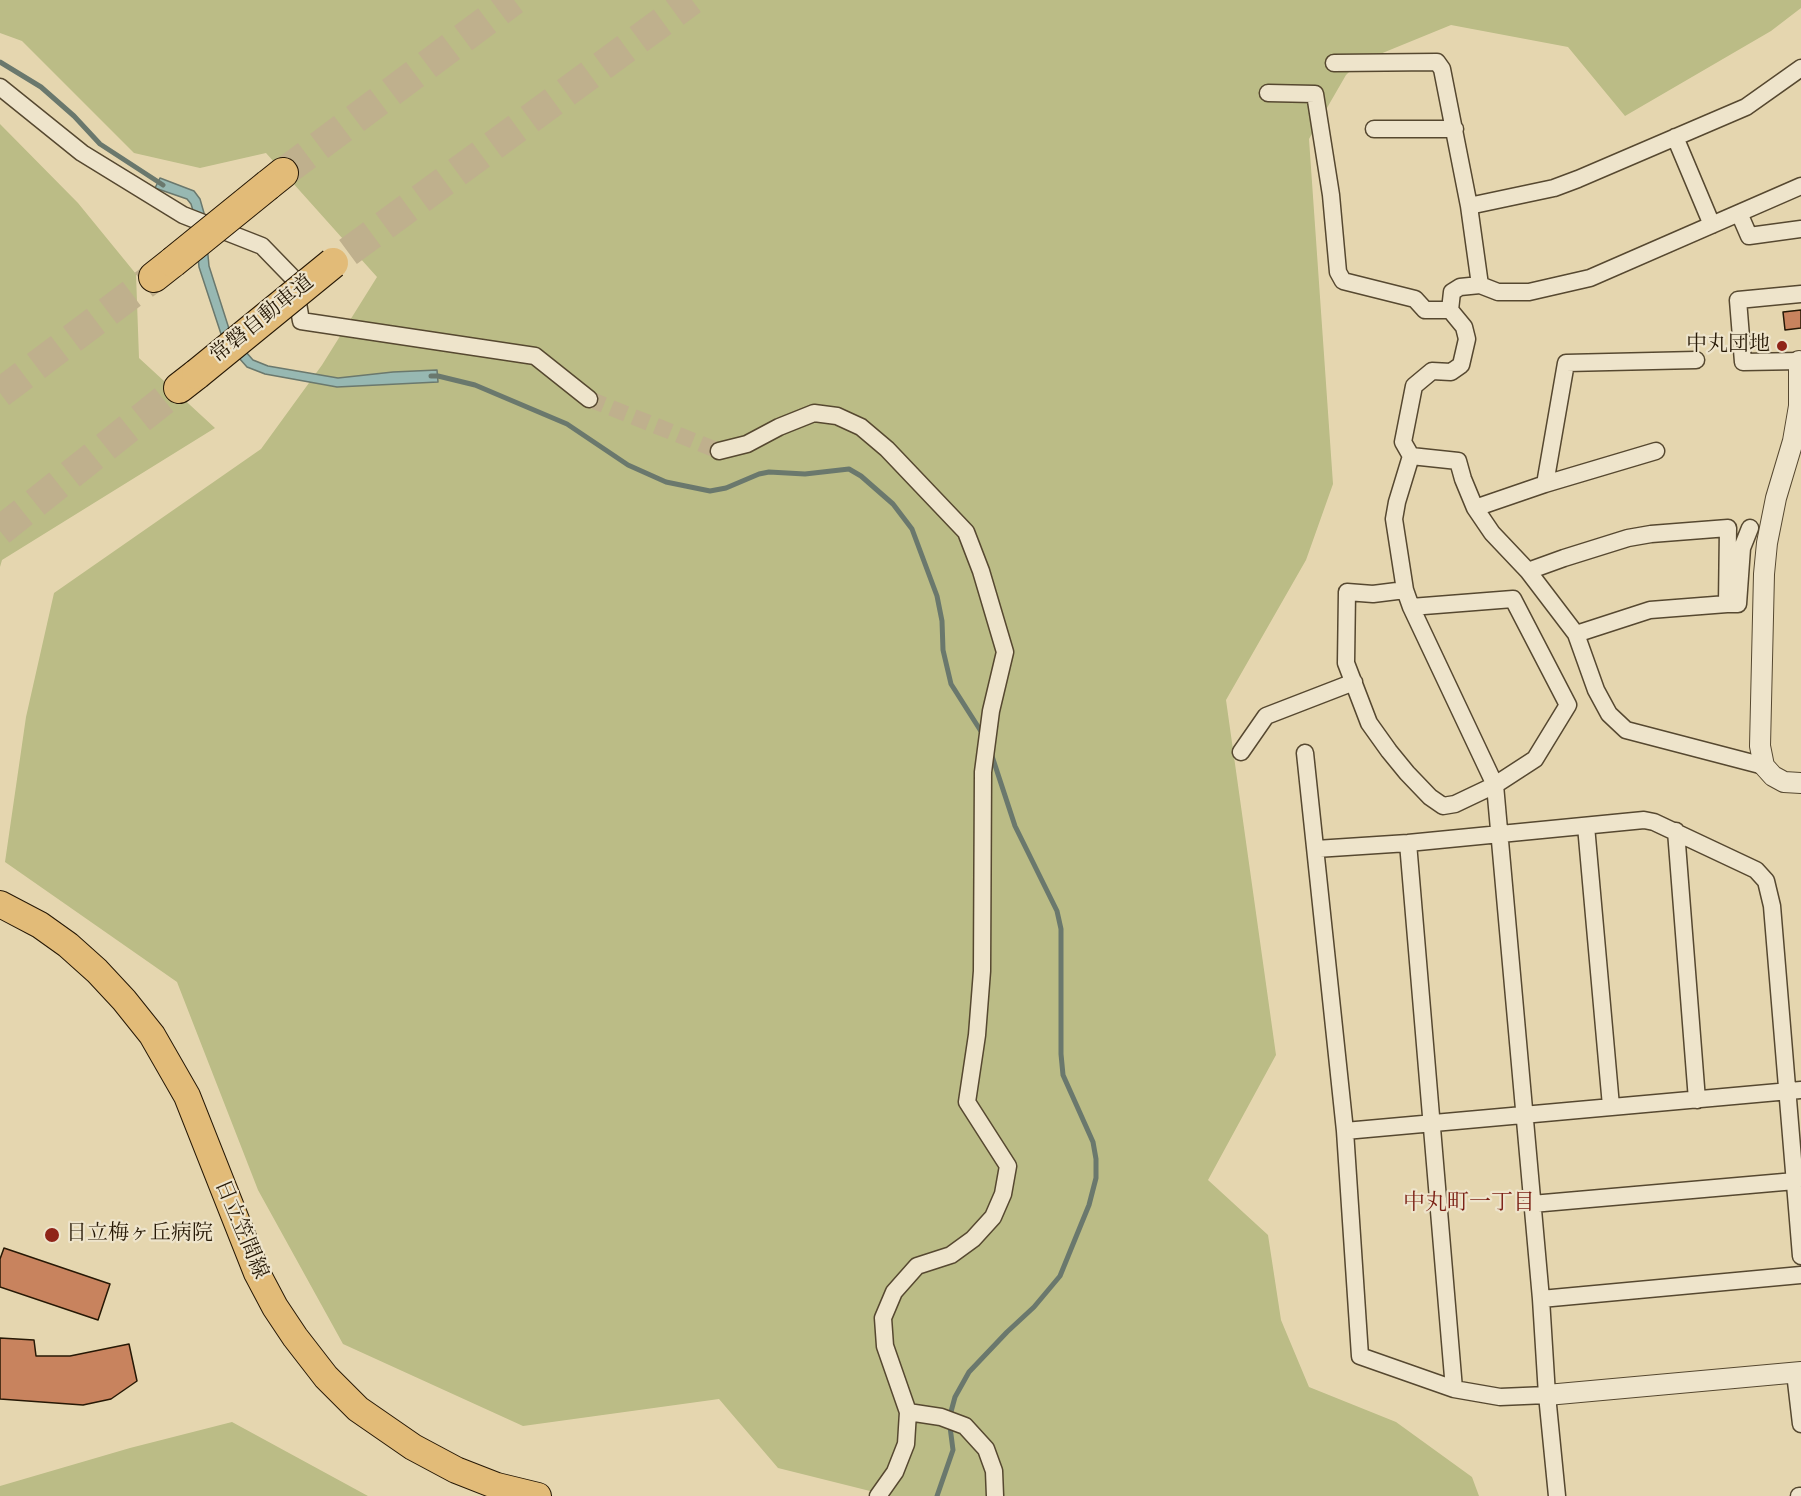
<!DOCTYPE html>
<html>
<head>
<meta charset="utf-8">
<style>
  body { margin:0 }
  canvas { display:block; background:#e5d6af }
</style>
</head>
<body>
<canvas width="1801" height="1496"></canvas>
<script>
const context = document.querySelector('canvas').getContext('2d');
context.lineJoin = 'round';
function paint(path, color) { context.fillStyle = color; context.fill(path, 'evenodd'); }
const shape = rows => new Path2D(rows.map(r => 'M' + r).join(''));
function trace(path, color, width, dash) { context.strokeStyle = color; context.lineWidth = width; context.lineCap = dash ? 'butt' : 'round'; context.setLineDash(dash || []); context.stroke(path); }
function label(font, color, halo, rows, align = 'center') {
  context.font = font + ' "IM FELL English","Noto Serif JP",serif'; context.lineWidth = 4.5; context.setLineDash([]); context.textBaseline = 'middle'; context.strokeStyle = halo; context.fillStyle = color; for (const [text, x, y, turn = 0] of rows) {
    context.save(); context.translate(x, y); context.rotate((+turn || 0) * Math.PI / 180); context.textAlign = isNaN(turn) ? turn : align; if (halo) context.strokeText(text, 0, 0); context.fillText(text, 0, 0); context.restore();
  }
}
const green = shape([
  [0,0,1801,0,1801,8,1771,31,1625,116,1568,47,1451,25,1358,63,1346,75,1309,139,1333,484,1306,560,1226,700,1276,1055,1208,1180,1268,1235,1281,1320,1309,1387,1396,1422,1472,1477,1479,1496,890,1496,778,1468,719,1399,523,1426,343,1344,258,1190,177,982,5,862,26,717,54,593,261,449,322,365,377,277,266,153,200,168,134,153,22,41,0,33],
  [0,124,78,203,136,274,139,358,215,428,2,560,0,567],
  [232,1422,368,1496,0,1496,0,1486,130,1448]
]);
const water = shape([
  [160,178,194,191,200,199,204,213,209,266,231,335,253,360,268,366,338,378,393,372,437,370,438,382,337,387,265,374,247,367,223,340,199,267,194,214,191,204,187,199,155,188,160,178]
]);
const stream = shape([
  [0,62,41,87,74,116,100,144,163,185],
  [431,376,438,376,475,385,567,424,628,465,666,482,710,491,726,488,759,474,769,472,805,474,849,469,861,476,893,504,912,529,937,596,942,621,943,650,951,684,984,736],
  [937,1496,953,1450,949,1419,955,1397,969,1372,1007,1332,1034,1307,1060,1276,1089,1205,1096,1178,1096,1159,1093,1142,1063,1075,1061,1054,1061,929,1057,911,1015,826,991,753]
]);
const building = shape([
  [1801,310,1801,328,1785,330,1783,312,1801,310],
  [4,1248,110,1284,98,1320,0,1287,0,1259,4,1248],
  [0,1338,34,1340,36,1356,70,1356,129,1344,137,1381,111,1399,83,1405,0,1399,0,1338]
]);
const minorTunnel = shape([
  [589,399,719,451]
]);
const motorwayTunnel = shape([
  [283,173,514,0],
  [348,252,692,0],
  [0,393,154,277],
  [0,531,179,388]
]);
const minor = shape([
  [1334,63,1437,62,1442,69,1469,206,1480,285],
  [0,87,82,153,183,215,262,246,294,279,301,321,535,356,589,399],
  [1268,93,1315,94,1331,195,1338,272,1343,281,1415,299,1425,310,1450,310],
  [1374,129,1455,129],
  [1675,137,1712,225],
  [1469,206,1554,188,1578,179,1746,107,1801,68],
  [1739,213,1749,236,1801,229],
  [1801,294,1738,300,1743,362,1801,361],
  [1696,360,1566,363,1545,484,1475,508,1492,533,1528,571,1576,634,1596,690,1609,714,1626,730,1764,766],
  [719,451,747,444,779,427,814,413,837,416,861,427,887,449,966,532,981,571,1005,652,991,711,983,772,982,971,977,1035,967,1102,1008,1166,1003,1194,993,1217,973,1239,951,1255,917,1266,894,1292,883,1318,885,1346,908,1412,906,1444,895,1472,878,1496],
  [1411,456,1458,461,1463,479,1475,508],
  [1545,484,1656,451],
  [1528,571,1564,558,1628,538,1651,534,1728,528,1727,604,1650,610,1576,634],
  [1405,590,1373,594,1347,592,1346,663,1369,723,1389,751,1407,773,1430,797,1443,806,1455,804,1495,785,1535,759,1568,705,1513,599,1411,607],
  [1727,604,1738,604,1742,548,1750,528],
  [1241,752,1266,716,1354,682],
  [1305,753,1345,1131,1360,1356,1454,1389,1500,1397,1547,1395],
  [1586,826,1611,1106],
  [1676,831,1697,1100],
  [1408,843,1454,1389],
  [1316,849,1408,843,1644,820,1654,822,1756,870,1766,881,1772,906,1801,1256],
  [1345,1131,1801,1090],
  [1532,1204,1795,1181],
  [1541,1299,1801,1275],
  [1795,1373,1801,1424],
  [908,1412,941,1417,965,1426,986,1449,994,1471,995,1496],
  [1557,1496,1547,1395,1541,1299,1495,785,1411,607,1405,590,1394,519,1397,502,1411,456,1403,442,1414,386,1432,371,1451,372,1461,365,1467,339,1464,327,1450,310,1452,292,1460,287,1480,285,1498,292,1529,292,1590,278,1801,186],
  [1799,1496,1801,1496]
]);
const tertiary = shape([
  [1799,361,1799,406,1793,441,1776,498,1767,543,1764,574,1760,746,1764,766,1773,776,1784,782,1801,783],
  [1547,1395,1801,1372]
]);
const primary = shape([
  [0,904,40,925,68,945,97,971,124,1000,152,1035,187,1096,257,1273,275,1307,295,1337,326,1377,358,1409,413,1447,456,1470,497,1486,538,1496]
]);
const motorway = shape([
  [268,185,283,173],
  [154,277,173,262],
  [179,388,197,374]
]);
const motorwayBridge = shape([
  [173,262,268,185],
  [197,374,333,263]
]);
const markers = [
  [1782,346,6,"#8f2418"],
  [52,1235,8,"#8f2418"]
];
const streetNames = [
  ["常磐自動車道",263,320,-39],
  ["日立笠間線",240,1230,67]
];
const poiNames = [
  ["中丸団地",1770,346],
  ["日立梅ヶ丘病院",66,1235,"left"]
];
const neighbourhoodNames = [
  ["中丸町一丁目",1469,1204]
];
paint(green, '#bbbc86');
paint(water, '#97b8b2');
trace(water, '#6a786d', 1.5);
trace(stream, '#6a786d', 5);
paint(building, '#c8835e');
trace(building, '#261805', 1.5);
trace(minorTunnel, '#bfb08d', 16, [16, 8]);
trace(motorwayTunnel, '#bfb08d', 30, [30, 15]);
trace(minor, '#564830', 19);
trace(tertiary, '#564830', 22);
trace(primary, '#261805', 28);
trace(motorway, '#261805', 32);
trace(minor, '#eee4cb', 16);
trace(tertiary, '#eee4cb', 20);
trace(primary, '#e2bb78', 26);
trace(motorway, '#e2bb78', 30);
trace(motorwayBridge, '#261805', 32, []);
trace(motorwayBridge, '#e2bb78', 30);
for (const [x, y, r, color] of markers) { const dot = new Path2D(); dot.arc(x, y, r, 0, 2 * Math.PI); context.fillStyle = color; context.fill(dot); trace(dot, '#eee4cb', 2); }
label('21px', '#261805', '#eee4cb', streetNames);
label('21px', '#261805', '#eee4cb', poiNames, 'right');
label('22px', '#7a1f14', '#eee4cb', neighbourhoodNames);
</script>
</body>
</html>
